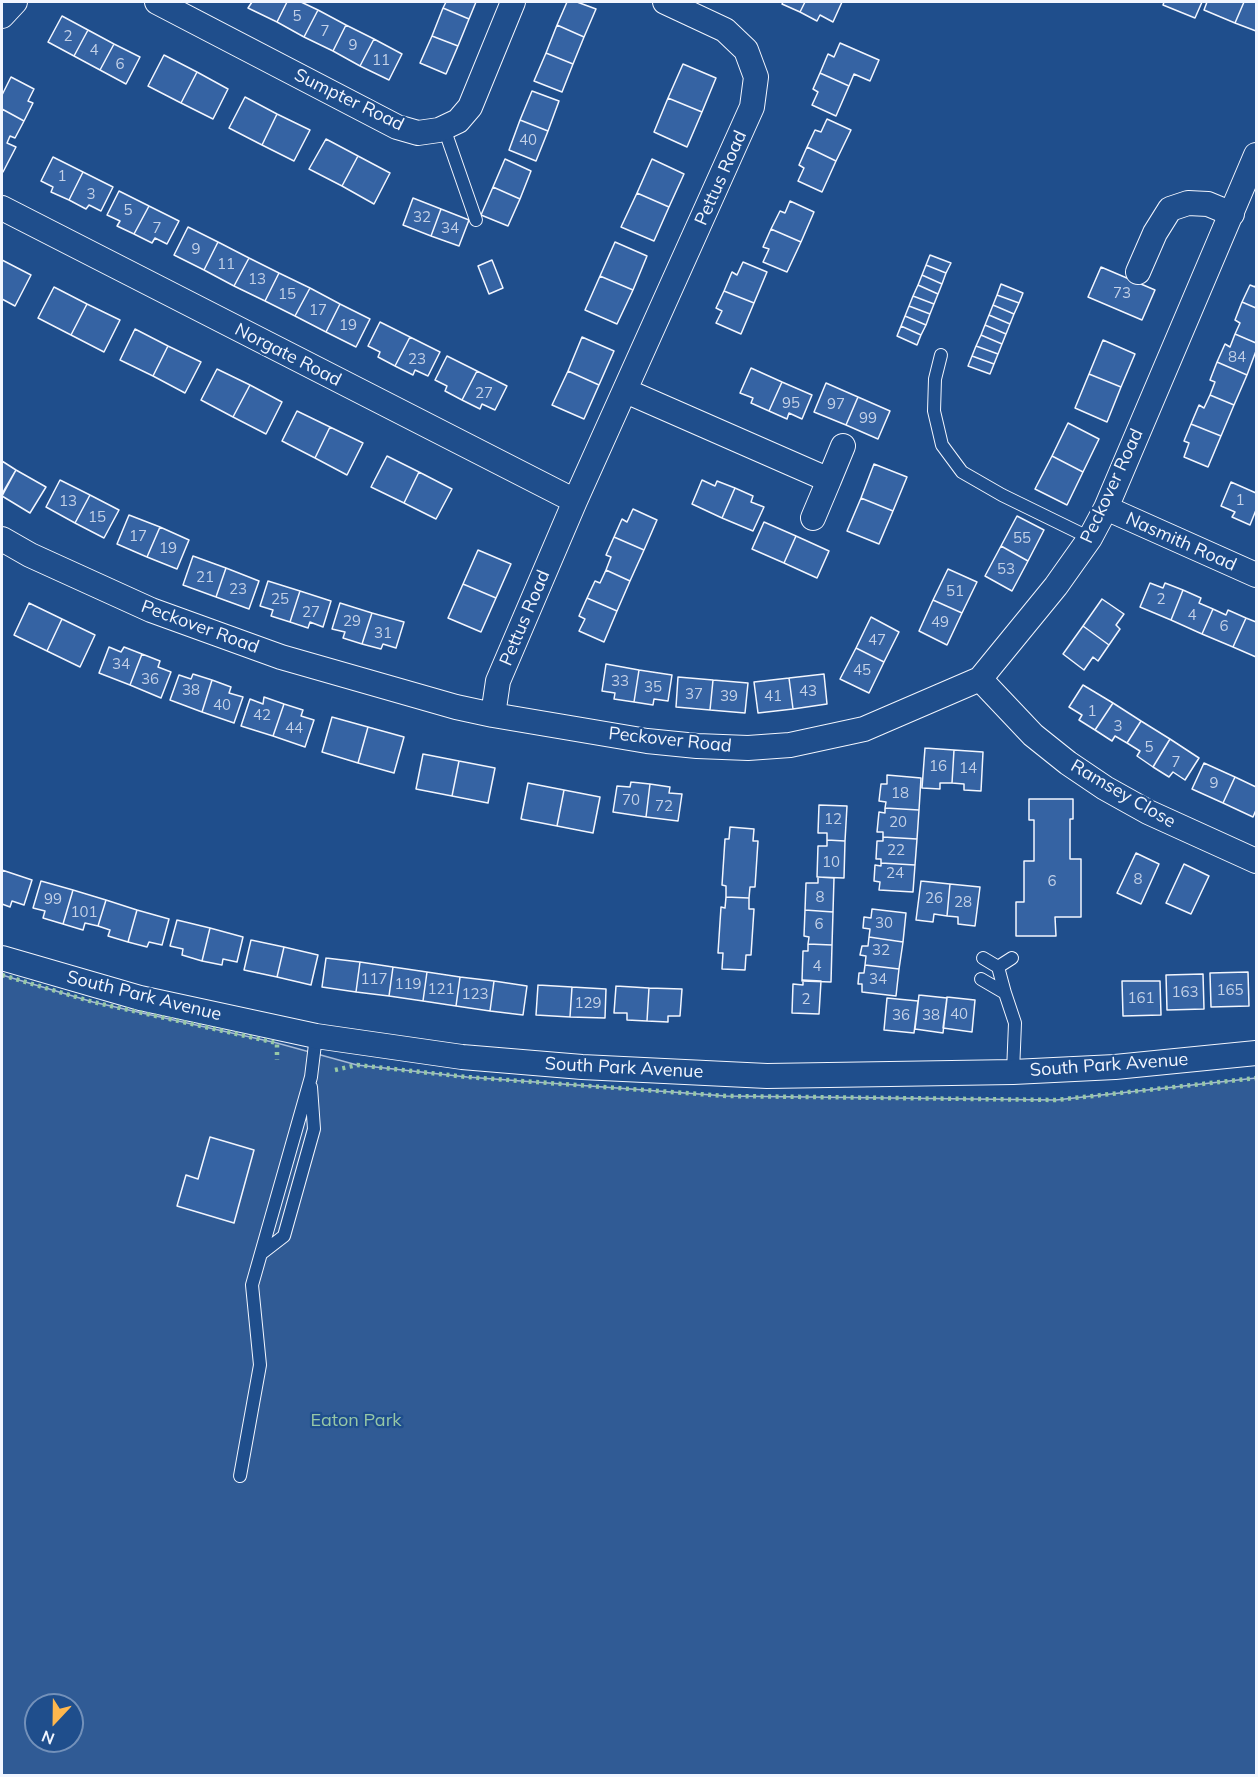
<!DOCTYPE html>
<html>
<head>
<meta charset="utf-8">
<style>
  body { margin:0 }
  #map { position:relative; width:1258px; height:1777px; overflow:hidden; background:#1f4e8c; font-family:Mulish,sans-serif }
  canvas { display:block }
  .frame { position:absolute; inset:0; border:3px solid #f2f6ff; pointer-events:none }
  .north { position:absolute; left:24px; top:1693px; width:60px; height:60px; box-sizing:border-box; background:#1f4e8c; border:2px solid #7391ba; border-radius:50%; rotate:202deg; font-size:16px; font-weight:700; line-height:24px; text-align:center; color:#f2f6ff }
  .north::after { content:''; display:block; margin:auto; width:21px; height:27px; background:#ffb74d; clip-path:polygon(50% 0,100% 100%,50% 72%,0 100%) }
</style>
</head>
<body>
<div id="map">
<canvas width="1258" height="1777"></canvas>
<div class="frame"></div>
<div class="north">N</div>
</div>
<script>
const context = document.querySelector('canvas').getContext('2d');
context.lineJoin = 'round';
function paint(path, color) { context.fillStyle = color; context.fill(path, 'evenodd'); }
const shape = rows => new Path2D(rows.map(r => 'M' + r).join(''));
function trace(path, color, width, dash) { context.strokeStyle = color; context.lineWidth = width; context.lineCap = dash ? 'butt' : 'round'; context.setLineDash(dash || []); context.stroke(path); }
function label(font, color, halo, rows, align = 'center') {
  context.font = font + ' Mulish,sans-serif'; context.lineWidth = 4.5; context.setLineDash([]); context.textBaseline = 'middle'; context.strokeStyle = halo; context.fillStyle = color; for (const [text, x, y, turn = 0] of rows) {
    context.save(); context.translate(x, y); context.rotate((+turn || 0) * Math.PI / 180); context.textAlign = isNaN(turn) ? turn : align; if (halo) context.strokeText(text, 0, 0); context.fillText(text, 0, 0); context.restore();
  }
}
const built = shape([
  [2,975,93,1002,277,1043,357,1065,467,1077,726,1096,1056,1100,1256,1078,1256,1775,2,1775,2,975],
  [36,1705,72,1705,72,1741,36,1741,36,1705]
]);
const building = shape([
  [252,2,287,2,277,22,248,8,252,2],
  [287,2,301,2,318,10,304,37,277,22,287,2],
  [446,2,476,2,469,19,443,8,446,2],
  [567,2,577,2,596,9,584,37,557,25,567,2],
  [783,2,805,2,800,12,782,4,783,2],
  [805,2,842,2,833,22,820,15,817,21,800,12,805,2],
  [1164,2,1202,2,1195,18,1163,5,1164,2],
  [1207,2,1244,2,1235,23,1204,10,1207,2],
  [1244,2,1256,2,1256,31,1235,23,1244,2],
  [443,8,469,19,458,46,432,36,443,8],
  [318,10,346,25,333,51,304,37,318,10],
  [62,16,88,30,74,56,48,42,62,16],
  [346,25,374,39,360,66,333,51,346,25],
  [557,25,584,37,573,64,546,53,557,25],
  [88,30,114,44,100,70,74,56,88,30],
  [432,36,458,46,446,74,420,63,432,36],
  [374,39,402,54,389,80,360,66,374,39],
  [840,43,879,60,870,81,854,74,849,86,820,73,828,54,834,57,840,43],
  [114,44,140,57,126,84,100,70,114,44],
  [546,53,573,64,562,92,534,81,546,53],
  [164,55,197,72,181,103,148,86,164,55],
  [683,64,716,78,702,112,668,98,683,64],
  [197,72,228,89,213,119,181,103,197,72],
  [820,73,849,86,836,116,812,105,818,92,813,89,820,73],
  [11,77,34,89,28,101,33,103,24,121,2,109,2,95,11,77],
  [532,91,559,101,548,131,520,120,532,91],
  [245,97,277,114,262,145,229,128,245,97],
  [668,98,702,112,687,147,654,132,668,98],
  [2,109,24,121,15,138,10,136,7,143,16,147,3,172,2,171,2,109],
  [277,114,310,130,294,161,262,145,277,114],
  [827,119,851,130,836,161,807,147,815,130,821,132,827,119],
  [520,120,548,131,536,161,509,150,520,120],
  [326,139,358,156,342,186,309,169,326,139],
  [807,147,836,161,822,192,798,181,804,168,799,165,807,147],
  [358,156,390,173,374,204,342,186,358,156],
  [53,157,83,172,69,200,51,192,53,187,41,181,53,157],
  [505,159,531,171,520,199,493,187,505,159],
  [652,159,684,174,669,207,637,193,652,159],
  [83,172,113,187,101,211,89,205,86,209,69,200,83,172],
  [493,187,520,199,508,226,481,215,493,187],
  [119,191,149,206,134,234,117,226,120,221,107,215,119,191],
  [637,193,669,207,654,241,621,227,637,193],
  [413,198,441,209,431,236,403,225,413,198],
  [790,201,814,212,801,242,771,229,780,211,785,213,790,201],
  [149,206,179,221,167,244,155,238,152,243,134,234,149,206],
  [441,209,469,220,459,246,431,236,441,209],
  [188,227,218,242,204,270,174,255,188,227],
  [771,229,801,242,787,272,763,262,769,249,763,247,771,229],
  [218,242,249,258,234,286,204,270,218,242],
  [615,242,647,256,633,290,600,276,615,242],
  [930,255,951,263,946,273,926,265,930,255],
  [249,258,279,273,265,301,234,286,249,258],
  [2,260,31,275,15,306,2,299,2,260],
  [492,260,503,288,489,294,478,266,492,260],
  [743,262,767,272,754,303,724,291,732,272,737,275,743,262],
  [926,265,946,273,942,284,922,275,926,265],
  [1101,267,1155,290,1142,320,1088,297,1101,267],
  [279,273,310,288,295,316,265,301,279,273],
  [922,275,942,284,938,294,918,285,922,275],
  [600,276,633,290,617,324,585,310,600,276],
  [1001,284,1023,293,1019,303,997,295,1001,284],
  [1256,284,1256,308,1242,302,1250,285,1255,287,1256,284],
  [918,285,938,294,934,304,913,296,918,285],
  [54,287,87,304,71,335,38,318,54,287],
  [310,288,340,304,326,332,295,316,310,288],
  [724,291,754,303,741,334,716,323,722,311,716,308,724,291],
  [997,295,1019,303,1014,314,993,305,997,295],
  [913,296,934,304,930,314,909,306,913,296],
  [1242,302,1256,308,1256,343,1235,334,1240,323,1235,320,1242,302],
  [87,304,120,320,104,352,71,335,87,304],
  [340,304,370,319,356,347,326,332,340,304],
  [993,305,1014,314,1010,324,989,315,993,305],
  [909,306,930,314,926,325,905,316,909,306],
  [989,315,1010,324,1006,334,985,325,989,315],
  [905,316,926,325,921,335,901,326,905,316],
  [380,322,410,337,395,366,378,357,380,352,368,346,380,322],
  [985,325,1006,334,1002,344,981,335,985,325],
  [901,326,921,335,917,345,897,336,901,326],
  [135,329,168,346,153,376,120,360,135,329],
  [1235,334,1256,343,1256,351,1247,375,1217,362,1225,344,1230,347,1235,334],
  [981,335,1002,344,998,354,976,346,981,335],
  [410,337,440,352,428,376,415,370,413,375,395,366,410,337],
  [582,337,614,351,599,385,568,371,582,337],
  [1103,340,1135,354,1121,387,1089,374,1103,340],
  [168,346,201,362,185,393,153,376,168,346],
  [976,346,998,354,994,364,972,356,976,346],
  [447,356,477,371,462,400,445,391,447,386,435,380,447,356],
  [972,356,994,364,990,374,968,366,972,356],
  [1217,362,1247,375,1234,405,1210,395,1215,382,1210,380,1217,362],
  [751,368,782,382,769,411,751,403,753,398,740,393,751,368],
  [217,369,250,385,233,417,201,400,217,369],
  [477,371,507,386,495,410,482,404,480,409,462,400,477,371],
  [568,371,599,385,584,419,552,405,568,371],
  [1089,374,1121,387,1107,422,1075,408,1089,374],
  [782,382,812,395,802,419,789,413,787,419,769,411,782,382],
  [826,383,858,397,846,425,814,412,826,383],
  [250,385,282,402,266,434,233,417,250,385],
  [1210,395,1234,405,1221,436,1191,424,1199,405,1204,408,1210,395],
  [858,397,890,411,878,439,846,425,858,397],
  [297,411,330,427,315,458,282,441,297,411],
  [1068,423,1099,439,1083,472,1052,456,1068,423],
  [1191,424,1221,436,1208,467,1184,457,1189,443,1184,441,1191,424],
  [330,427,363,443,347,475,315,458,330,427],
  [387,456,419,472,404,503,371,487,387,456],
  [1052,456,1083,472,1067,505,1035,489,1052,456],
  [2,461,16,470,2,494,2,461],
  [874,464,907,477,893,511,861,498,874,464],
  [16,470,46,487,30,513,2,496,16,470],
  [419,472,452,489,436,519,404,503,419,472],
  [60,480,90,495,75,523,46,507,60,480],
  [702,480,715,486,717,481,735,488,722,518,692,504,702,480],
  [1231,482,1256,493,1256,510,1250,525,1232,517,1235,512,1221,506,1231,482],
  [735,488,753,496,751,502,764,507,753,531,722,518,735,488],
  [90,495,119,510,104,538,75,523,90,495],
  [861,498,893,511,879,544,847,531,861,498],
  [633,509,657,520,644,550,614,537,622,519,627,522,633,509],
  [129,515,160,527,147,557,117,544,129,515],
  [1017,516,1044,530,1028,561,1001,546,1017,516],
  [764,522,796,536,784,563,752,549,764,522],
  [160,527,189,540,177,569,147,557,160,527],
  [796,536,829,551,817,578,784,563,796,536],
  [614,537,644,550,630,581,606,570,611,557,606,555,614,537],
  [1001,546,1028,561,1012,591,985,576,1001,546],
  [478,550,511,564,496,598,463,584,478,550],
  [193,556,226,568,216,597,183,585,193,556],
  [226,568,259,581,249,609,216,597,226,568],
  [948,569,977,582,962,613,933,600,948,569],
  [606,570,630,581,617,611,587,598,595,581,600,583,606,570],
  [268,581,300,591,290,622,271,616,273,610,260,606,268,581],
  [1150,583,1163,588,1165,583,1183,590,1171,620,1140,607,1150,583],
  [463,584,496,598,481,632,448,618,463,584],
  [1183,590,1201,598,1199,603,1213,609,1202,634,1171,620,1183,590],
  [300,591,331,601,323,627,310,622,308,628,290,622,300,591],
  [587,598,617,611,604,642,579,631,585,619,579,616,587,598],
  [1102,599,1124,614,1116,625,1120,629,1109,645,1083,626,1102,599],
  [933,600,962,613,947,645,919,631,933,600],
  [29,603,62,619,47,651,14,635,29,603],
  [340,603,372,613,362,644,343,638,345,632,332,629,340,603],
  [1213,609,1226,615,1228,610,1246,618,1233,647,1202,634,1213,609],
  [372,613,404,622,396,648,383,644,381,649,362,644,372,613],
  [871,617,899,632,884,662,856,648,871,617],
  [1246,618,1256,622,1256,657,1233,647,1246,618],
  [62,619,95,635,80,667,47,651,62,619],
  [1083,626,1109,645,1098,661,1093,657,1084,670,1063,654,1083,626],
  [109,647,121,652,124,647,142,654,130,685,99,673,109,647],
  [856,648,884,662,869,693,840,679,856,648],
  [142,654,160,661,158,667,171,672,161,698,130,685,142,654],
  [606,664,639,670,634,702,614,699,615,693,602,691,606,664],
  [639,670,672,675,668,701,654,699,653,705,634,702,639,670],
  [193,674,212,680,202,712,170,700,179,675,191,679,193,674],
  [824,674,827,704,793,709,789,678,824,674],
  [678,677,713,680,710,710,676,707,678,677],
  [789,678,793,709,758,713,754,682,789,678],
  [212,680,231,687,229,693,243,697,234,723,202,712,212,680],
  [713,680,748,683,745,713,710,710,713,680],
  [1083,685,1113,703,1095,730,1079,720,1082,715,1069,707,1083,685],
  [264,697,284,704,273,736,241,726,250,699,263,704,264,697],
  [1113,703,1141,721,1127,743,1115,736,1112,741,1095,730,1113,703],
  [284,704,303,710,301,716,314,720,305,747,273,736,284,704],
  [332,717,368,727,358,763,322,752,332,717],
  [1141,721,1170,739,1153,767,1137,756,1140,751,1127,743,1141,721],
  [368,727,404,737,394,773,358,763,368,727],
  [1170,739,1199,758,1185,780,1173,772,1169,777,1153,767,1170,739],
  [925,748,954,750,952,783,940,783,940,789,922,788,925,748],
  [954,750,983,752,981,791,964,790,964,784,952,783,954,750],
  [423,754,459,761,452,796,416,789,423,754],
  [459,761,495,768,488,803,452,796,459,761],
  [1204,763,1235,777,1223,803,1192,789,1204,763],
  [887,775,921,778,919,810,885,808,886,802,879,801,881,784,887,784,887,775],
  [1235,777,1256,787,1256,810,1253,817,1223,803,1235,777],
  [631,782,650,784,646,817,613,812,617,786,630,787,631,782],
  [528,783,564,790,557,826,521,819,528,783],
  [650,784,670,787,669,793,682,794,678,821,646,817,650,784],
  [564,790,600,797,593,833,557,826,564,790],
  [1029,799,1073,799,1073,819,1070,819,1070,859,1081,859,1081,917,1055,917,1056,936,1016,936,1016,902,1024,902,1024,861,1034,861,1034,820,1029,820,1029,799],
  [819,805,847,806,845,841,827,840,827,833,818,833,819,805],
  [885,808,919,810,917,839,883,837,883,832,877,832,879,812,885,813,885,808],
  [730,827,754,829,753,841,758,841,755,887,750,887,749,898,726,897,726,886,722,885,725,839,729,839,730,827],
  [883,837,917,839,915,865,881,863,881,859,876,859,877,841,883,841,883,837],
  [827,840,845,841,844,878,817,877,818,846,827,846,827,840],
  [1136,853,1159,864,1141,904,1117,893,1136,853],
  [881,863,915,865,913,892,879,890,880,882,874,881,875,865,881,866,881,863],
  [1184,864,1209,876,1191,914,1166,903,1184,864],
  [2,870,32,880,24,905,12,901,10,907,2,904,2,870],
  [818,877,834,878,833,912,805,910,806,883,818,883,818,877],
  [41,881,73,890,63,924,43,918,45,911,33,908,41,881],
  [921,881,950,884,947,916,934,914,933,922,916,920,921,881],
  [950,884,980,887,975,926,958,924,958,917,947,916,950,884],
  [73,890,106,900,98,926,85,923,83,930,63,924,73,890],
  [726,897,749,898,749,909,754,909,751,955,746,955,745,970,722,969,723,953,718,953,721,907,725,908,726,897],
  [106,900,137,910,128,942,108,936,110,930,98,926,106,900],
  [872,909,906,913,903,942,869,937,870,929,863,928,864,917,871,918,872,909],
  [137,910,169,919,162,945,149,942,147,947,128,942,137,910],
  [805,910,833,912,832,945,808,944,809,937,804,936,805,910],
  [177,920,210,928,202,961,182,955,183,949,170,946,177,920],
  [210,928,243,937,237,962,223,959,222,965,202,961,210,928],
  [869,937,903,942,899,969,865,965,866,956,860,955,862,946,868,946,869,937],
  [251,940,284,947,277,977,244,970,251,940],
  [808,944,832,945,831,982,802,981,803,951,808,951,808,944],
  [284,947,318,955,311,985,277,977,284,947],
  [326,958,360,962,356,992,322,987,326,958],
  [360,962,393,967,389,996,356,992,360,962],
  [865,965,899,969,896,996,862,992,862,984,858,984,859,973,864,973,865,965],
  [393,967,427,972,423,1001,389,996,393,967],
  [427,972,460,977,456,1006,423,1001,427,972],
  [1248,972,1249,1006,1211,1007,1210,973,1248,972],
  [1203,974,1204,1009,1167,1010,1166,975,1203,974],
  [460,977,494,981,490,1011,456,1006,460,977],
  [803,980,821,981,819,1014,792,1013,793,984,803,985,803,980],
  [494,981,527,986,523,1015,490,1011,494,981],
  [1122,981,1160,981,1161,1015,1123,1016,1122,981],
  [538,985,572,987,570,1017,536,1015,538,985],
  [616,986,649,988,647,1021,627,1020,627,1013,614,1013,616,986],
  [572,987,606,989,605,1018,570,1017,572,987],
  [649,988,682,989,680,1016,668,1016,668,1022,647,1021,649,988],
  [919,995,947,998,943,1033,915,1029,919,995],
  [947,997,975,1000,972,1032,943,1028,947,997],
  [887,998,918,1001,914,1033,884,1030,887,998],
  [210,1137,254,1150,234,1223,177,1206,186,1175,198,1179,210,1137]
]);
const lane = shape([
  [444,128,476,220],
  [941,355,935,379,934,411,942,445,962,472,1002,495,1090,538],
  [983,958,998,967,1005,993],
  [998,967,1012,958],
  [981,979,1005,993,1015,1023,1013,1072],
  [262,1253,284,1236,314,1129,311,1087],
  [240,1476,260,1365,252,1285,311,1077,316,1036]
]);
const street = shape([
  [157,2,397,127,418,133,439,130,458,121,470,107,513,2],
  [2,16,15,2],
  [2,208,575,501],
  [1138,272,1155,233,1170,209,1188,203,1208,204,1232,214],
  [626,391,829,480,813,518],
  [829,480,843,446],
  [1106,508,1256,575],
  [2,539,30,555,151,610,281,657,456,707,493,715,647,741,697,746,748,748,790,745,864,729,980,679,1056,586,1090,538,1106,508,1256,155],
  [980,679,1033,735,1068,763,1105,788,1148,812,1256,861],
  [493,715,498,681,575,501,752,107,756,77,746,50,725,30,665,2],
  [2,958,140,998,316,1036,462,1057,582,1067,767,1076,1013,1072,1115,1067,1256,1053]
]);
const hedge = shape([
  [2,975,93,1002,277,1043,277,1060],
  [335,1070,357,1065,467,1077,726,1096,1056,1100,1256,1078]
]);
const numberNames = [
  ["5",297,16],
  ["7",325,31],
  ["2",68,36],
  ["9",353,45],
  ["4",94,50],
  ["11",381,60],
  ["6",120,64],
  ["40",528,140],
  ["1",62,176],
  ["3",91,194],
  ["5",128,210],
  ["32",422,217],
  ["7",157,228],
  ["34",450,228],
  ["9",196,249],
  ["11",226,264],
  ["13",257,279],
  ["73",1122,293],
  ["15",287,294],
  ["17",318,310],
  ["19",348,325],
  ["84",1237,357],
  ["23",417,359],
  ["27",484,393],
  ["95",791,403],
  ["97",836,404],
  ["99",868,418],
  ["1",1240,500],
  ["13",68,501],
  ["15",97,517],
  ["17",138,536],
  ["55",1022,538],
  ["19",168,548],
  ["53",1006,569],
  ["21",205,577],
  ["23",238,589],
  ["51",955,591],
  ["25",280,599],
  ["2",1161,599],
  ["27",311,612],
  ["4",1192,615],
  ["29",352,621],
  ["49",940,622],
  ["6",1224,626],
  ["31",383,633],
  ["47",877,640],
  ["34",121,664],
  ["45",862,670],
  ["36",150,679],
  ["33",620,681],
  ["35",653,687],
  ["38",191,690],
  ["43",808,691],
  ["37",694,694],
  ["39",729,696],
  ["41",773,696],
  ["40",222,705],
  ["1",1092,711],
  ["42",262,715],
  ["3",1118,726],
  ["44",294,728],
  ["5",1149,747],
  ["7",1176,762],
  ["16",938,766],
  ["14",968,768],
  ["9",1214,783],
  ["18",900,793],
  ["70",631,800],
  ["72",664,806],
  ["12",833,819],
  ["20",898,822],
  ["22",896,850],
  ["10",831,862],
  ["24",895,873],
  ["8",1138,879],
  ["6",1052,881],
  ["8",820,897],
  ["26",934,898],
  ["99",53,899],
  ["28",963,902],
  ["101",84,912],
  ["30",884,923],
  ["6",819,924],
  ["32",881,950],
  ["4",817,966],
  ["117",374,979],
  ["34",878,979],
  ["119",408,984],
  ["121",441,989],
  ["165",1230,990],
  ["163",1185,992],
  ["123",475,994],
  ["161",1141,998],
  ["2",806,999],
  ["129",588,1003],
  ["40",959,1014],
  ["36",901,1015],
  ["38",931,1015]
];
const streetNames = [
  ["Sumpter Road",349,100,26],
  ["Pettus Road",721,178,-66],
  ["Norgate Road",288,355,27],
  ["Peckover Road",1112,486,-65],
  ["Nasmith Road",1181,542,24],
  ["Pettus Road",525,618,-67],
  ["Peckover Road",200,627,20],
  ["Peckover Road",670,740,6],
  ["Ramsey Close",1123,794,30],
  ["South Park Avenue",144,996,14],
  ["South Park Avenue",1109,1065,-4],
  ["South Park Avenue",624,1068,3]
];
const parkNames = [
  ["Eaton Park",356,1421]
];
paint(built, '#305b95');
trace(built, '#a8bbd7', 1.5);
paint(building, '#3563a3');
trace(building, '#f2f6ff', 1.5);
trace(lane, '#f2f6ff', 14);
trace(street, '#f2f6ff', 26);
trace(lane, '#1f4e8c', 12);
trace(street, '#1f4e8c', 24);
trace(hedge, '#97c8a6', 4.5, [3, 4.5]);
label('15px', '#c3d1e8', null, numberNames);
label('18px', '#f2f6ff', '#1f4e8c', streetNames);
label('18px', '#97c8a6', '#1f4e8c', parkNames);
</script>
</body>
</html>
